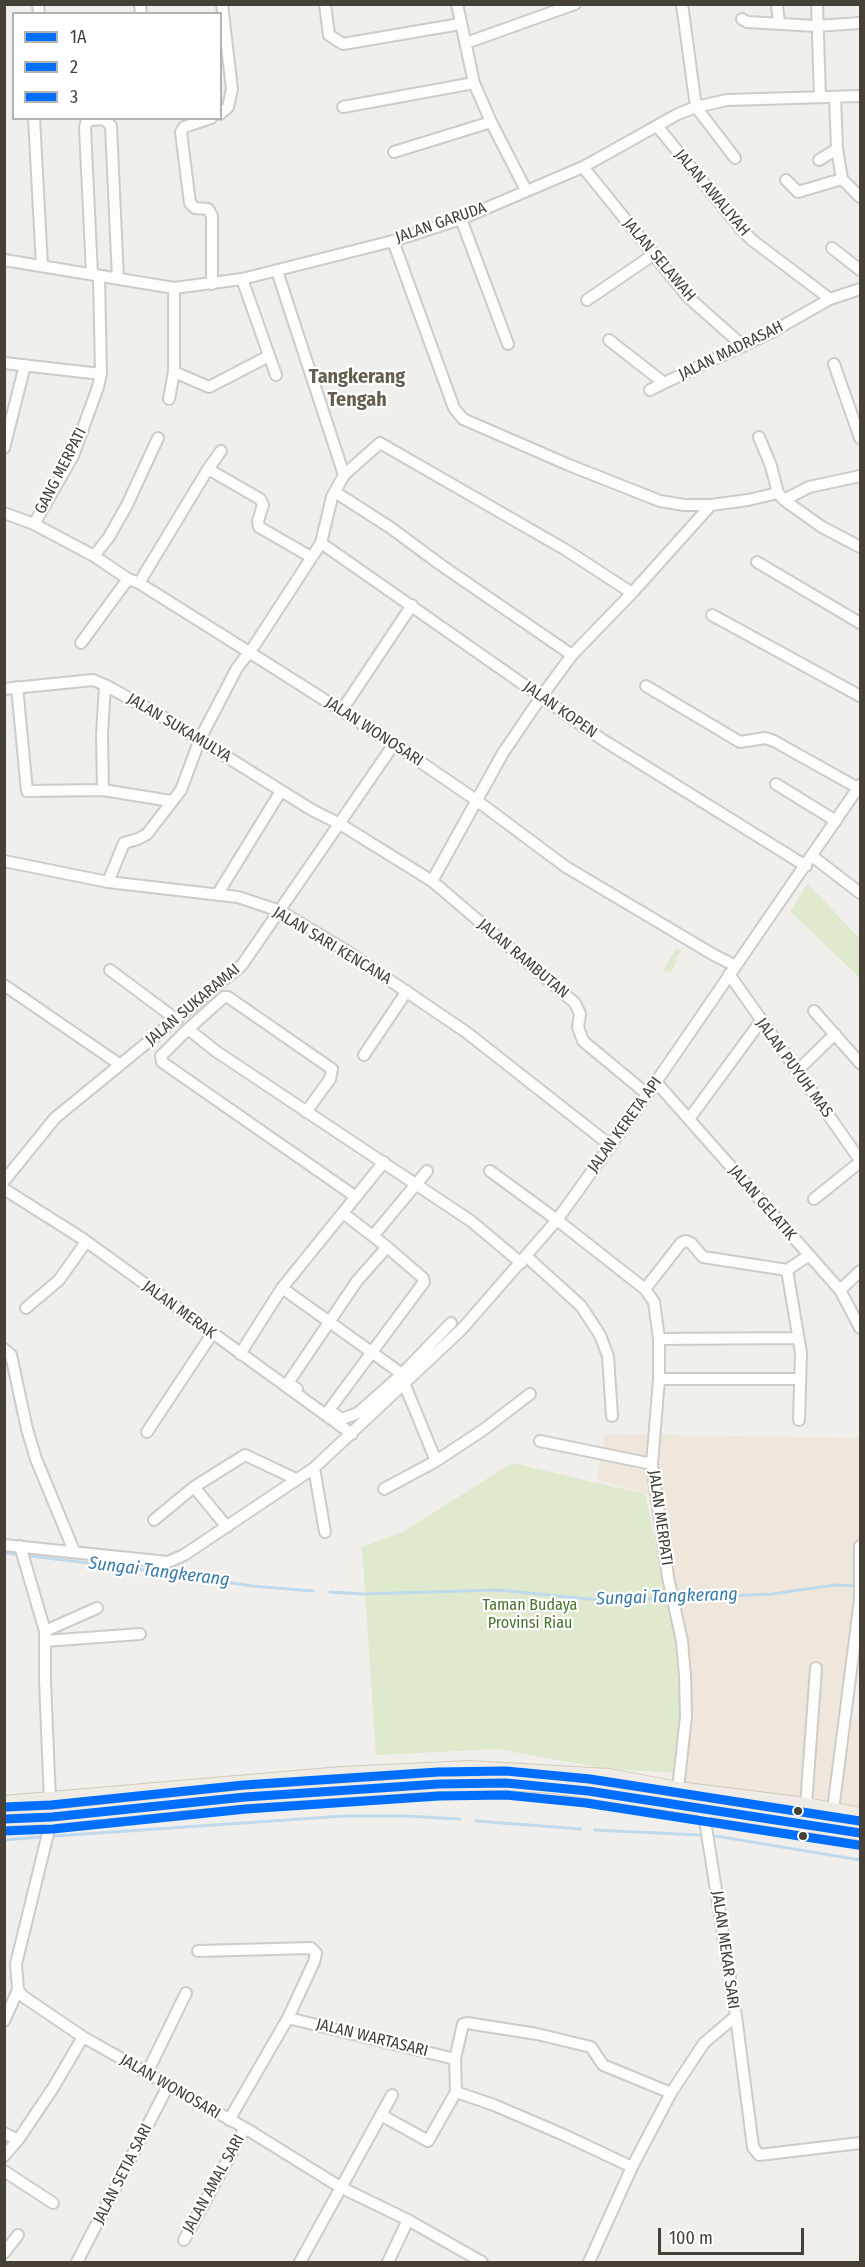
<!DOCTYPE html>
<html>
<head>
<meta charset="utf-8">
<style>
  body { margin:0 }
  #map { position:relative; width:865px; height:2267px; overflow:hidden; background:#f0efeb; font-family:"Fira Sans Condensed",sans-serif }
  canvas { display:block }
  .frame { position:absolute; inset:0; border:6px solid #464037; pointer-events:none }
  .legend { position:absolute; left:12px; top:12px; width:210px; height:108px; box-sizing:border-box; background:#fff; border:2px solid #b5b3af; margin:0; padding:8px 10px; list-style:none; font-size:18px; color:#464037 }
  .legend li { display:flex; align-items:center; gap:12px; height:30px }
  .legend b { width:30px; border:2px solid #b5b3af }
  .scale { position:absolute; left:658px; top:2228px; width:146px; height:27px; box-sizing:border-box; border:3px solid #464037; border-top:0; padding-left:8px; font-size:18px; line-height:21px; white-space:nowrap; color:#464037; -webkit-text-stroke:4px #fff; paint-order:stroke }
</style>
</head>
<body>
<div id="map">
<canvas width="865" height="2267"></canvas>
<div class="frame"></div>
<ul class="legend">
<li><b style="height:8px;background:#006eff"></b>1A</li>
<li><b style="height:8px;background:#006eff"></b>2</li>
<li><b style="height:8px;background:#006eff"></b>3</li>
</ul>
<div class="scale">100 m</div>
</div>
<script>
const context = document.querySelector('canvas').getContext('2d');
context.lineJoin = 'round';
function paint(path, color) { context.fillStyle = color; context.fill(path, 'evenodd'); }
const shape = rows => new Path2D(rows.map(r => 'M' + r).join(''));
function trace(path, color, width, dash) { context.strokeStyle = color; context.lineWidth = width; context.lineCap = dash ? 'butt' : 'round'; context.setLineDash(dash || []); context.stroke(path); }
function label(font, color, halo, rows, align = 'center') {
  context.font = font + ' "Fira Sans Condensed",sans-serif'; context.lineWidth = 4.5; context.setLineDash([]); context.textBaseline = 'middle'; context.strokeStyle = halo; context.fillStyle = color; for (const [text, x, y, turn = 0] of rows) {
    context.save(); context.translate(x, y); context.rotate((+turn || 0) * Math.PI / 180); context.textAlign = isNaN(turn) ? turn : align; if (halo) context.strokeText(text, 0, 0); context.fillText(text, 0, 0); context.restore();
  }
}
const commercial = shape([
  [605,1434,860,1438,860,1586,849,1719,860,1720,860,1809,698,1786,678,1778,685,1691,676,1629,648,1494,597,1480]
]);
const green = shape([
  [808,884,860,939,860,978,790,911],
  [677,948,681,951,676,959,677,961,670,973,665,970,664,972,663,970],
  [512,1463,645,1494,674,1629,683,1691,678,1773,608,1769,497,1749,376,1755,362,1547,403,1532]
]);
const stream = shape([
  [4,1553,124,1567,252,1586,313,1591],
  [330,1592,362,1594,498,1590,609,1601,669,1598],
  [676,1598,772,1594,835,1585,857,1586],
  [476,1821,581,1829],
  [595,1830,699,1835],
  [55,1836,344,1816,404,1816,460,1819],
  [716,1836,860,1860],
  [4,1840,40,1837]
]);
const minor = shape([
  [38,4,39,14],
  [140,4,141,14],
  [325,4,329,35,343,44,460,24],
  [457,4,474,83,491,122,526,190],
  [682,4,696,107,735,158],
  [777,4,779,24],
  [817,4,820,97],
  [742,19,747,22,816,26,860,23],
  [466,43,575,4],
  [835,97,837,149,842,179,860,197],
  [343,107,474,83],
  [220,114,228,107,232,89,222,4],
  [34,118,42,266],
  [211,118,184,127,181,132,190,203,195,208,208,209,212,216,212,284],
  [657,126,742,230,752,240,830,299],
  [394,152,491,122],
  [819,160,837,149],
  [583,167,688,297,743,346],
  [786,180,798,192,842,179],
  [461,219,508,344],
  [393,241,454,408,463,419,569,465,660,501,684,505,711,505,748,500,778,493],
  [832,248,860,270],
  [4,260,174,288,242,279,393,241,461,219,583,167,678,114,696,107,727,100,860,96],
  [277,271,344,475],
  [92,274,85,128,86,123,91,120,104,119,111,126,118,279],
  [242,279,276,375],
  [587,300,653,255],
  [609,340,664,383,770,333,830,299,860,289],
  [4,363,101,374],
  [834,364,860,438],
  [174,372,209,387,269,356],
  [650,390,664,383],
  [169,399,174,372,174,288],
  [759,437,771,466,778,493,784,500,822,527,860,547],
  [4,448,25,365],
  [208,469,260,499,263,505,258,521,259,527,311,557],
  [335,492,391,528,441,565,572,655],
  [784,500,809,487,860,476],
  [4,513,34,524,94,556,128,579,139,583,249,652,394,744,476,800,566,867,714,955,736,966],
  [34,524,73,456,98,387,101,374,99,276],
  [321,543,603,740,806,866],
  [94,556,109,537,127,505,158,438],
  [757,562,860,623],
  [139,583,208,469,221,451],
  [712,615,860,696],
  [81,643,128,579],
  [646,686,740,742,765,738,774,741,858,788],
  [17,687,27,791,103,790,171,801],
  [4,689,93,680,105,685,163,717,312,810,340,824,432,881,575,1003,580,1014,578,1027,583,1041,647,1094],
  [342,710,412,605],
  [776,784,836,821],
  [103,790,102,735,105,685],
  [812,856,860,893],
  [4,861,108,882,238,897,280,911,345,950,466,1032,610,1145],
  [432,881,503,753,541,697,572,655,632,593,711,505],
  [108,882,124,843,138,839,147,834,181,790,200,739,237,668,254,646,321,543,332,497,344,475,380,443,566,550,632,593],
  [217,895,281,791],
  [110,970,177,1020],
  [729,974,860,1160],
  [4,985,119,1064],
  [814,1011,860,1063],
  [188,1029,217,1052,471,1221,521,1263],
  [364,1055,407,991],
  [797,1071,835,1034],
  [656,1082,840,1290,860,1328],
  [306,1112,330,1079,332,1069,228,997,224,997,188,1029,161,1056,162,1062,356,1197],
  [689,1119,761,1021],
  [490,1171,557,1220,645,1289,654,1302,659,1339,659,1379,652,1464,668,1577,682,1641,685,1676,686,1716,678,1789],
  [4,1181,55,1118,242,965,394,744],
  [4,1189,83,1239,352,1434],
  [814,1199,860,1162],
  [373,1236,427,1171],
  [526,1256,581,1306,600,1335,608,1356,612,1416],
  [787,1270,801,1353,799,1420],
  [282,1288,402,1374],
  [645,1289,681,1243,685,1241,691,1243,703,1257,787,1270,808,1256],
  [840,1290,860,1271],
  [26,1308,59,1280,86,1242],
  [659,1339,798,1338],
  [4,1349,11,1355,27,1429,36,1459,74,1551],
  [240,1354,282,1288,384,1162],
  [659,1379,800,1379],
  [297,1389,288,1383,357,1281,387,1247],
  [329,1410,424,1282,423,1278,387,1247,343,1213],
  [330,1411,342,1419,358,1413,402,1374,451,1323],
  [147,1432,212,1334],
  [540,1441,652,1464],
  [436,1461,483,1430,530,1394],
  [314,1468,325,1532],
  [194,1487,227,1527],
  [384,1489,436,1461,404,1383],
  [154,1520,194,1487,245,1455,296,1479],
  [4,1545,168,1562,184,1555,314,1468,462,1329,557,1220,656,1082,860,785],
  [20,1546,45,1631,45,1681,50,1800],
  [45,1631,97,1608],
  [45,1641,140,1634],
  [806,1805,816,1668],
  [703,1808,736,2016,753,2147,759,2155,860,2143],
  [833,1810,860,1600,860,1546],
  [52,1817,16,1964,18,1990,24,1997,83,2037,245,2128,340,2187,408,2220,482,2262],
  [198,1951,311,1948,316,1953,314,1962,288,2018,229,2120],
  [288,2018,455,2059],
  [4,2021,18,1990],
  [147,2073,186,1993],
  [381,2115,428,2141,456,2092],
  [4,2133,18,2140],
  [4,2156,18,2140,53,2088,83,2037],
  [632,2167,564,2135,494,2105,456,2092,455,2059,463,2024,467,2023,537,2034,591,2047,603,2065,671,2093],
  [4,2171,53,2203],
  [184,2240,245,2128],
  [4,2253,18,2235],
  [77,2262,168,2086],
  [300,2262,392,2095],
  [388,2262,408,2220],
  [589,2262,632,2167,671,2093,704,2043,736,2016]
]);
const major = shape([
  [4,1803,342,1774,470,1768,609,1776,678,1789,806,1805,860,1815],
  [4,1819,52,1817,245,1797,439,1784,506,1783,551,1786,588,1791,860,1833]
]);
const bus1 = shape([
  [4,1819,52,1817,245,1797,439,1784,506,1783,588,1791,860,1833]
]);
const bus2 = shape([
  [4,1831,53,1829,246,1809,439,1796,506,1795,586,1803,858,1845]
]);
const bus3 = shape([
  [4,1807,51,1805,244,1785,438,1772,506,1771,590,1779,860,1821]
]);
const markers = [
  [798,1811,5,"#464037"],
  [803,1836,5,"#464037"]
];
const streetNames = [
  ["JALAN AWALIYAH",712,193,50],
  ["JALAN GARUDA",441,223,-19],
  ["JALAN SELAWAH",659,260,50],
  ["JALAN MADRASAH",731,351,-26],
  ["GANG MERPATI",61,471,-63],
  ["JALAN KOPEN",560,710,35],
  ["JALAN SUKAMULYA",179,728,31],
  ["JALAN WONOSARI",374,732,33],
  ["JALAN SARI KENCANA",332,946,31],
  ["JALAN RAMBUTAN",523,959,40],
  ["JALAN SUKARAMAI",193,1005,-40],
  ["JALAN PUYUH MAS",794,1068,54],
  ["JALAN KERETA API",625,1125,-54],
  ["JALAN GELATIK",762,1203,49],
  ["JALAN MERAK",179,1310,36],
  ["JALAN MERPATI",660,1518,82],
  ["JALAN MEKAR SARI",725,1950,82],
  ["JALAN WARTASARI",372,2038,14],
  ["JALAN WONOSARI",170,2087,30],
  ["JALAN SETIA SARI",123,2174,-63],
  ["JALAN AMAL SARI",214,2184,-61]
];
const parkNames = [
  ["Taman Budaya",530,1606],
  ["Provinsi Riau",530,1624]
];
const waterNames = [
  ["Sungai Tangkerang",159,1572,7],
  ["Sungai Tangkerang",667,1597,-2]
];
const quarterNames = [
  ["Tangkerang",357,377],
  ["Tengah",357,400]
];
paint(commercial, '#efe7dc');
paint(green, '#dee9cd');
trace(stream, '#bedaec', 3);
trace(minor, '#ceccc8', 14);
trace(major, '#d1caba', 16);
trace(minor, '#fdfdfc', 10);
trace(major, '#f0ece5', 14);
trace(bus1, '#006eff', 9);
trace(bus2, '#006eff', 9);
trace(bus3, '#006eff', 9);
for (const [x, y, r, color] of markers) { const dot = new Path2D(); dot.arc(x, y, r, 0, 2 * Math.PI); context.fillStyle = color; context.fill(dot); trace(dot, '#fff', 2); }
label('16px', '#464037', '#fff', streetNames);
label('16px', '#49742e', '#fff', parkNames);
label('italic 18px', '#377bab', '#fff', waterNames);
label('bold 20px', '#685e4f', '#fff', quarterNames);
</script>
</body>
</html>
